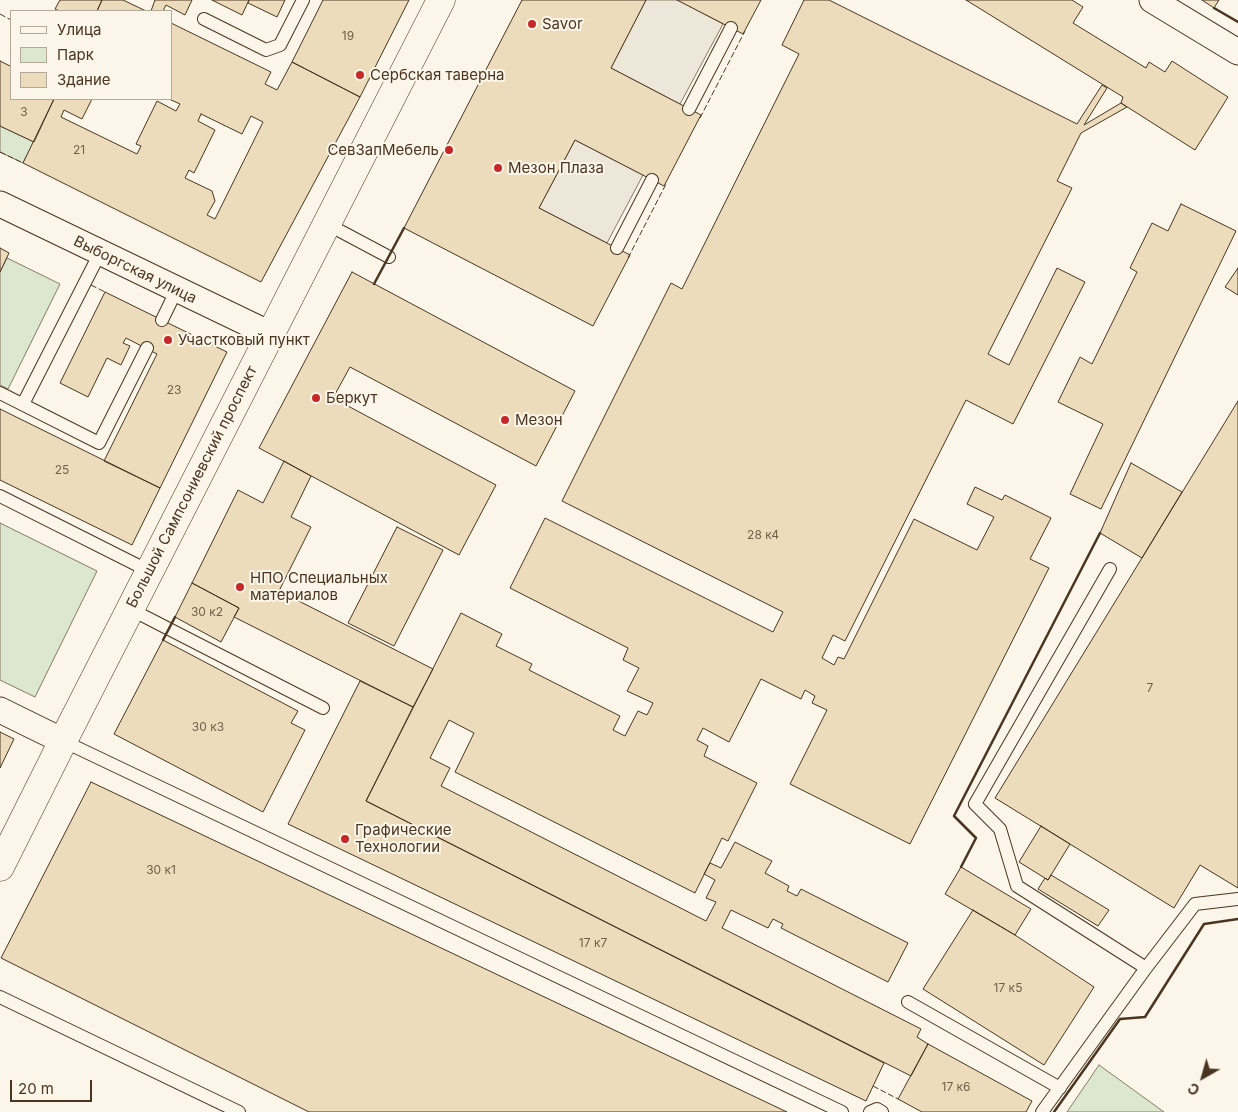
<!DOCTYPE html>
<html>
<head>
<meta charset="utf-8">
<style>
  body { margin:0 }
  #map { position:relative; width:1238px; height:1112px; overflow:hidden; background:#fbf6e9; font-family:Inter,sans-serif }
  canvas { display:block }
  .legend { position:absolute; left:10px; top:10px; width:162px; height:90px; box-sizing:border-box; background:#fbf6e9; border:1px solid #b4a999; margin:0; padding:6px 9px; list-style:none; font-size:15px; color:#4a3520 }
  .legend li { display:flex; align-items:center; gap:10px; height:25px }
  .legend b { width:25px; border:1px solid #b4a999 }
  .north { position:absolute; left:1178px; top:1052px; width:50px; height:50px; -webkit-text-stroke:4px #fbf6e9; paint-order:stroke; rotate:218deg; font-size:14px; font-weight:700; line-height:20px; text-align:center; color:#4a3520 }
  .north::after { content:''; display:block; margin:auto; width:18px; height:22px; background:#4a3520; clip-path:polygon(50% 0,100% 100%,50% 72%,0 100%) }
  .scale { position:absolute; left:10px; top:1080px; width:82px; height:22px; box-sizing:border-box; border:2px solid #4a3520; border-top:0; padding-left:6px; font-size:15px; line-height:18px; white-space:nowrap; color:#4a3520; -webkit-text-stroke:4px #fbf6e9; paint-order:stroke }
</style>
</head>
<body>
<div id="map">
<canvas width="1238" height="1112"></canvas>
<ul class="legend">
<li><b style="height:6px;background:#fbf6e9"></b>Улица</li>
<li><b style="height:14px;background:#dce7d0"></b>Парк</li>
<li><b style="height:14px;background:#ecdcbc"></b>Здание</li>
</ul>
<div class="north">С</div>
<div class="scale">20 m</div>
</div>
<script>
const context = document.querySelector('canvas').getContext('2d');
context.lineJoin = 'round';
function paint(path, color) { context.fillStyle = color; context.fill(path, 'evenodd'); }
const shape = rows => new Path2D(rows.map(r => 'M' + r).join(''));
function trace(path, color, width, dash) { context.strokeStyle = color; context.lineWidth = width; context.lineCap = dash ? 'butt' : 'round'; context.setLineDash(dash || []); context.stroke(path); }
function label(font, color, halo, rows, align = 'center') {
  context.font = font + ' Inter,sans-serif'; context.lineWidth = 4; context.setLineDash([]); context.textBaseline = 'middle'; context.strokeStyle = halo; context.fillStyle = color; for (const [text, x, y, turn = 0] of rows) {
    context.save(); context.translate(x, y); context.rotate((+turn || 0) * Math.PI / 180); context.textAlign = isNaN(turn) ? turn : align; if (halo) context.strokeText(text, 0, 0); context.fillText(text, 0, 0); context.restore();
  }
}
const green = shape([
  [0,126,34,142,23,163,0,152,0,126],
  [7,258,60,284,8,389,0,385,0,272,7,258],
  [0,523,97,571,35,697,0,680,0,523],
  [1099,1065,1164,1112,1067,1112,1099,1065]
]);
const parking = shape([
  [646,0,678,0,723,24,680,104,611,68,646,0],
  [575,140,643,175,607,243,539,208,575,140]
]);
const building = shape([
  [60,0,102,0,97,11,59,11,55,9,60,0],
  [102,0,123,0,146,11,97,11,102,0],
  [155,0,192,0,185,15,166,5,163,11,151,11,155,0],
  [212,0,249,0,242,15,212,0],
  [249,0,285,0,277,17,248,3,249,0],
  [323,0,409,0,360,97,292,62,323,0],
  [522,0,646,0,611,68,701,115,664,186,575,140,539,208,630,255,593,326,404,228,522,0],
  [677,0,761,0,743,34,677,0],
  [804,0,829,0,1077,124,1102,85,1107,88,1084,125,1121,103,1127,107,1081,133,1057,181,1072,188,988,354,1009,365,1057,268,1085,282,1013,424,966,400,845,641,833,635,822,658,834,665,838,657,844,659,914,519,977,550,994,517,967,504,975,487,1002,500,1005,495,1051,518,1030,559,1049,568,910,844,790,784,827,710,812,703,815,696,805,690,801,699,761,679,729,742,703,728,697,740,708,746,704,756,757,783,728,841,722,838,695,893,455,772,474,733,449,720,430,758,450,768,441,786,706,921,716,902,706,898,715,880,704,874,710,863,721,868,735,842,772,861,765,873,789,886,787,891,797,896,801,889,908,943,888,982,781,928,783,924,773,919,768,928,731,910,722,928,921,1029,917,1037,928,1044,911,1076,366,801,461,613,502,634,496,646,532,664,529,670,620,716,613,730,625,736,638,711,647,715,653,703,627,691,639,668,623,660,628,648,510,588,545,518,773,632,783,612,562,501,671,283,682,289,799,54,782,45,804,0],
  [966,0,1072,0,1083,7,1073,23,1146,68,1149,62,1165,72,1172,61,1228,97,1195,150,1121,103,1123,97,966,0],
  [1202,0,1219,0,1214,8,1202,0],
  [171,23,271,72,265,84,277,90,292,62,360,97,261,282,23,163,54,99,92,99,82,119,64,110,61,117,137,154,141,146,136,144,157,101,176,111,180,104,169,99,171,99,171,23],
  [201,114,242,134,251,116,263,122,215,219,207,215,215,201,212,191,185,178,189,170,194,173,215,130,198,121,201,114],
  [0,61,10,66,11,64,11,99,54,99,34,142,0,126,0,61],
  [1181,204,1236,231,1101,509,1070,494,1103,424,1058,402,1080,357,1092,364,1137,272,1130,268,1152,223,1168,231,1181,204],
  [0,248,9,253,0,272,0,248],
  [1238,268,1238,295,1225,287,1238,268],
  [352,272,575,391,536,466,350,367,333,398,496,485,459,555,259,448,352,272],
  [105,292,227,352,160,488,104,461,157,354,126,338,123,343,130,346,121,365,107,358,88,397,60,383,105,292],
  [1238,401,1238,888,1200,865,1174,908,995,798,1238,401],
  [0,409,160,488,132,545,0,480,0,409],
  [284,461,311,476,291,517,311,527,279,591,433,669,413,707,234,617,239,608,192,583,238,490,263,503,284,461],
  [1131,463,1182,492,1142,558,1100,533,1131,463],
  [397,527,443,550,394,646,348,623,397,527],
  [192,583,239,608,221,642,175,617,192,583],
  [163,640,298,711,291,723,305,730,263,812,114,734,163,640],
  [360,681,413,707,366,801,884,1063,866,1101,288,824,360,681],
  [0,732,14,739,0,768,0,732],
  [91,782,787,1112,309,1112,1,958,91,782],
  [1041,826,1070,844,1048,880,1019,862,1041,826],
  [961,867,1031,909,1015,935,945,894,961,867],
  [1051,875,1109,910,1098,926,1038,889,1045,878,1048,880,1051,875],
  [973,910,1015,935,1094,987,1044,1065,923,989,973,910],
  [928,1044,1032,1101,1026,1112,922,1112,898,1099,928,1044]
]);
const service = shape([
  [204,19,266,50,280,45,303,0],
  [689,109,731,28],
  [327,224,389,257],
  [617,248,652,180],
  [162,320,177,289],
  [0,393,99,443,147,348],
  [23,404,100,253],
  [0,496,149,571],
  [1110,569,975,804,1000,829,1017,886,1146,968,1195,904,1238,899],
  [130,609,323,708],
  [63,741,842,1112],
  [0,997,239,1112],
  [908,1002,1060,1088],
  [870,1112,877,1109,882,1112],
  [1042,1112,1146,968]
]);
const minor = shape([
  [1152,0,1238,52],
  [0,204,270,334],
  [0,710,63,741]
]);
const secondary = shape([
  [0,867,63,741,441,0]
]);
const fence = shape([
  [0,14,11,20],
  [700,118,745,31],
  [0,152,23,163],
  [628,258,666,184],
  [91,285,105,292],
  [873,1086,898,1099]
]);
const wall = shape([
  [1214,8,1238,22],
  [374,284,404,228],
  [163,640,175,617],
  [961,867,976,838,954,816,1100,533],
  [1054,1112,1120,1019,1145,1017,1204,924,1238,919]
]);
const markers = [
  [532,24,5,"#c62828"],
  [360,75,5,"#c62828"],
  [449,150,5,"#c62828"],
  [498,168,5,"#c62828"],
  [168,340,5,"#c62828"],
  [316,398,5,"#c62828"],
  [505,420,5,"#c62828"],
  [240,587,5,"#c62828"],
  [345,839,5,"#c62828"]
];
const numberNames = [
  ["19",348,36],
  ["3",24,112],
  ["21",79,150],
  ["23",174,390],
  ["25",62,470],
  ["28 к4",763,535],
  ["30 к2",207,612],
  ["7",1150,688],
  ["30 к3",208,727],
  ["30 к1",161,870],
  ["17 к7",593,943],
  ["17 к5",1008,988],
  ["17 к6",956,1087]
];
const poiNames = [
  ["Savor",542,24],
  ["Сербская таверна",370,75],
  ["СевЗапМебель",439,150,"right"],
  ["Мезон Плаза",508,168],
  ["Участковый пункт",178,340],
  ["Беркут",326,398],
  ["Мезон",515,420],
  ["НПО Специальных",250,578],
  ["материалов",250,595],
  ["Графические",355,830],
  ["Технологии",355,847]
];
const streetNames = [
  ["Выборгская улица",135,270,26],
  ["Большой Сампсониевский проспект",192,487,-63]
];
paint(green, '#dce7d0');
trace(green, '#887966', 1);
paint(parking, '#ede7d9');
trace(parking, '#887966', 1);
paint(building, '#ecdcbc');
trace(building, '#4a3520', 1);
trace(service, '#4a3520', 14);
trace(minor, '#4a3520', 27);
trace(secondary, '#4a3520', 29);
trace(service, '#fbf6e9', 12);
trace(minor, '#fbf6e9', 25);
trace(secondary, '#fbf6e9', 28);
trace(fence, '#4a3520', 1, [6, 2.5]);
trace(wall, '#4a3520', 2.5);
for (const [x, y, r, color] of markers) { const dot = new Path2D(); dot.arc(x, y, r, 0, 2 * Math.PI); context.fillStyle = color; context.fill(dot); trace(dot, '#fbf6e9', 2); }
label('12px', '#725f47', null, numberNames);
label('15px', '#4a3520', '#fbf6e9', poiNames, 'left');
label('15px', '#4a3520', '#fbf6e9', streetNames);
</script>
</body>
</html>
